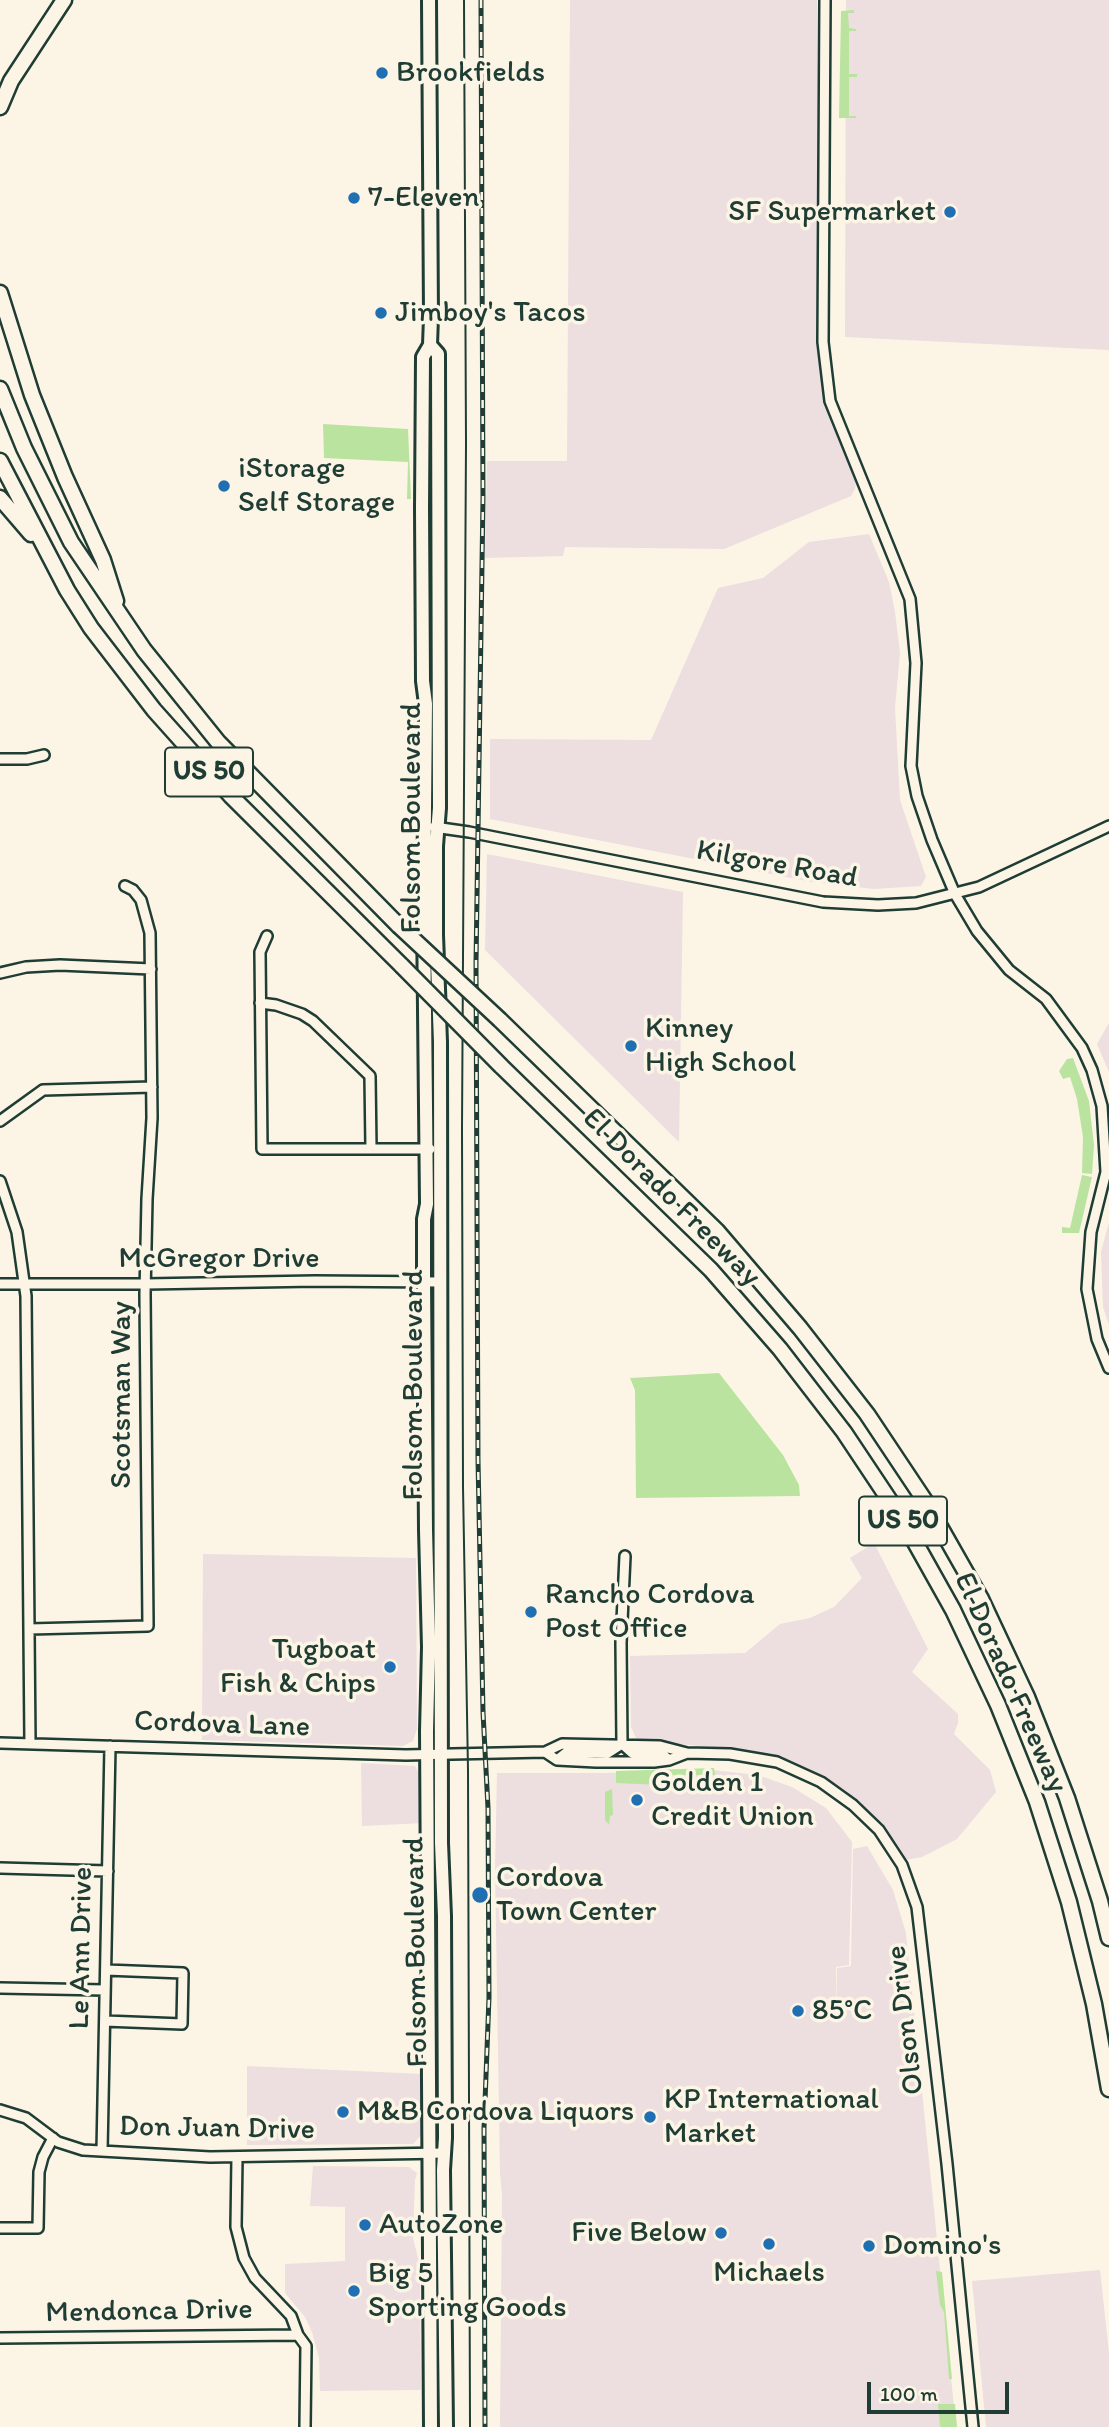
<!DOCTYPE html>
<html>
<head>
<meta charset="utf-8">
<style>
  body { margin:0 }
  #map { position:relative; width:1109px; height:2427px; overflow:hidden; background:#fcf5e5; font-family:Itim,sans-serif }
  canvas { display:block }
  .scale { position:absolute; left:867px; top:2382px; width:142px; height:32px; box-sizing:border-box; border:4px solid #1f3d34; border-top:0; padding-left:9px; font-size:21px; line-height:24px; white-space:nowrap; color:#1f3d34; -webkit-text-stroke:5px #fcf5e5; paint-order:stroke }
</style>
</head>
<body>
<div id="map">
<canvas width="1109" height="2427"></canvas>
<div class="scale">100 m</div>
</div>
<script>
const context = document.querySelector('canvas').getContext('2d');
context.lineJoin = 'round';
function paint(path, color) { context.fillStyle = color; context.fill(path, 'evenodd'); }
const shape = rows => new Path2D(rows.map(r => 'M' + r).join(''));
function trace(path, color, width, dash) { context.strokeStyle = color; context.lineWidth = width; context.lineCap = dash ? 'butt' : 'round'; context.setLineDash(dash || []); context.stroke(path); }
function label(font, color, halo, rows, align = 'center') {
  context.font = font + ' Itim,sans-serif'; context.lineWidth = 7; context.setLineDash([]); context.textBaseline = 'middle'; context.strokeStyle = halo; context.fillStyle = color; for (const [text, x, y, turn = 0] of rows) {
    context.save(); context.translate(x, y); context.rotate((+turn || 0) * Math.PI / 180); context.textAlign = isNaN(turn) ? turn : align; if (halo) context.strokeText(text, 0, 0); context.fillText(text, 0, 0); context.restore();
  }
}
const built = shape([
  [570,0,817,0,819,339,824,393,856,481,855,489,851,496,724,549,565,547,563,556,485,558,487,461,567,461],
  [846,0,1109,0,1109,350,845,337],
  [869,534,889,582,895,612,900,653,895,708,900,800,926,877,921,886,874,889,812,882,490,819,490,739,651,740,718,588,763,578,809,542],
  [487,854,683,892,679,1142,485,950],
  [1109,1023,1109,1072,1097,1044],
  [1109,1222,1109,1325,1103,1307,1101,1252],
  [874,1543,928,1649,912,1672,958,1714,958,1723,954,1734,990,1770,996,1792,957,1839,922,1857,905,1860,899,1848,871,1814,845,1790,809,1769,773,1754,642,1740,636,1738,631,1727,630,1656,745,1653,780,1624,810,1618,834,1607,862,1578,850,1558],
  [203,1554,416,1558,417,1729,413,1741,403,1746,202,1740],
  [361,1763,415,1766,422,1778,423,1823,362,1826],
  [712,1770,758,1775,792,1787,826,1808,852,1842,849,1965,836,1967,837,2018,837,1968,851,1966,853,1849,867,1846,893,1890,906,1933,956,2427,500,2427,502,2195,500,2173,495,1869,497,1773,604,1773],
  [247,2066,423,2074,423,2133,413,2144,247,2145],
  [313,2166,409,2167,417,2173,415,2180,413,2238,420,2266,421,2390,320,2391,319,2358,312,2332,305,2317,285,2293,285,2264,345,2261,345,2207,310,2206],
  [1100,2270,1109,2353,1109,2427,986,2427,972,2281]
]);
const green = shape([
  [854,10,854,13,848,13,849,28,856,29,856,31,849,31,849,74,857,74,857,77,849,77,849,116,856,116,856,118,839,118,841,11],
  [323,424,408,429,411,499,407,499,408,462,324,458],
  [1073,1058,1089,1101,1094,1145,1092,1174,1082,1173,1083,1137,1077,1099,1070,1077,1063,1079,1059,1071,1067,1059],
  [1082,1175,1092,1177,1079,1233,1062,1233,1062,1227,1070,1228],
  [719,1373,783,1455,799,1485,800,1496,636,1498,635,1390,630,1378],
  [714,1768,715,1775,671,1775,668,1777,670,1782,663,1782,662,1785,616,1783,616,1771],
  [612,1789,613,1815,610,1816,609,1825,605,1820,605,1792],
  [936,2271,942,2272,952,2379,949,2379,944,2312,940,2305],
  [938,2404,955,2404,957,2427,940,2427]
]);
const minor = shape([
  [825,0,823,342,830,401,910,599,916,663,911,766,917,796,932,840,955,894,977,931,1009,970,1046,999,1082,1048,1092,1070,1102,1106,1106,1172,1091,1232,1087,1289,1097,1339,1109,1368],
  [0,759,27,759,44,755],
  [434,827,469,832,823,902,878,905,916,903,979,887,1109,826],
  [267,936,260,952,262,1149,430,1149],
  [0,973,26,967,60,965,151,969],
  [260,1003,276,1005,302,1014,313,1021,370,1076,371,1149],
  [0,1121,43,1090,152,1087],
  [0,1181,17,1232,26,1296,30,1744],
  [0,1284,146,1284,315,1281,439,1282],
  [29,1629,148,1626,145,1294,147,1199,152,1118,150,933,141,900,133,890,125,886],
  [0,1743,406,1755,545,1752,562,1744,660,1746,687,1753,730,1754,777,1762,821,1782,853,1805,879,1830,902,1865,917,1907,947,2164,973,2427],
  [622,1744,621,1643,625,1556],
  [622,1744,632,1753,662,1754,669,1760],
  [545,1752,557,1760,596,1762,654,1762,669,1760,687,1753],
  [557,1760,567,1752,608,1753,622,1744],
  [0,1868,108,1871],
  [0,1988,105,1990],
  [105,2021,182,2024,183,1973,106,1970],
  [0,2110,26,2118,58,2142,83,2150,210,2157,444,2153],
  [102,2151,110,1746],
  [237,2157,236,2227,244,2258,255,2278,291,2316,298,2335,306,2346,305,2427],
  [0,2228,38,2228,39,2172,43,2157,53,2138],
  [0,2338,298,2335]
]);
const major = shape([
  [429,0,431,317,430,345,423,357,422,509,423,681,426,704,424,913,427,1204,424,1219,424,1282,426,1530,429,1647,427,1731,431,2427],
  [430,345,438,354,439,808,436,846,436,935,440,1042,441,1843,444,1916,445,2138,443,2170,446,2427]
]);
const highway = shape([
  [0,107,11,81,64,0],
  [0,293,32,395,65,477,103,560,116,601],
  [0,389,24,448,71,542,144,650,218,742,399,926],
  [0,461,67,590,91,628,154,710,231,796,402,966],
  [0,498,31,534],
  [500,1020,717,1231,800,1328,867,1414,927,1504,981,1599,1027,1697,1067,1798,1100,1901,1109,1938],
  [501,1066,711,1270,780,1349,844,1432,902,1519,953,1610,998,1705,1037,1802,1069,1902,1094,2004,1109,2089]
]);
const tram = shape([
  [464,0,466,444,462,1129,463,1487,468,1770,470,2427]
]);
const rail = shape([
  [481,0,483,498,476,963,478,1460,483,1712,488,1808,489,1997,484,2128,485,2427]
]);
const highwayBridge = shape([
  [399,926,500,1020],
  [402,966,501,1066]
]);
const markers = [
  [382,73,7,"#1f6fb2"],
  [354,198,7,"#1f6fb2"],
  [950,212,7,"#1f6fb2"],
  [381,313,7,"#1f6fb2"],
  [224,486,7,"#1f6fb2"],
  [631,1046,7,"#1f6fb2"],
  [531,1612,7,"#1f6fb2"],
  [390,1667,7,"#1f6fb2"],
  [637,1800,7,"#1f6fb2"],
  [480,1895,9,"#1f6fb2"],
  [798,2011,7,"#1f6fb2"],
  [343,2112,7,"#1f6fb2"],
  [650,2117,7,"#1f6fb2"],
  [365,2225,7,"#1f6fb2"],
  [721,2233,7,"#1f6fb2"],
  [769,2244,7,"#1f6fb2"],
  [869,2246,7,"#1f6fb2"],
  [354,2291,7,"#1f6fb2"]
];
const shields = [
  [209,772,88],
  [903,1521,88]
];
const shieldNames = [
  ["US 50",209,772],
  ["US 50",903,1521]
];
const poiNames = [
  ["Brookfields",396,73],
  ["7-Eleven",368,198],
  ["SF Supermarket",936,212,"right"],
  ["Jimboy's Tacos",395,313],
  ["iStorage",238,469],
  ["Self Storage",238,503],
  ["Kinney",645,1029],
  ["High School",645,1063],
  ["Rancho Cordova",545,1595],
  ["Post Office",545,1629],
  ["Tugboat",376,1650,"right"],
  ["Fish & Chips",376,1684,"right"],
  ["Golden 1",651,1783],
  ["Credit Union",651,1817],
  ["Cordova",496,1878],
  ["Town Center",496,1912],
  ["85°C",812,2011],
  ["KP International",664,2100],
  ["Market",664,2134],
  ["M&B Cordova Liquors",357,2112],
  ["AutoZone",379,2225],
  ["Five Below",707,2233,"right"],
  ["Domino's",883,2246],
  ["Michaels",769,2273,"center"],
  ["Big 5",368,2274],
  ["Sporting Goods",368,2308]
];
const streetNames = [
  ["Folsom Boulevard",412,818,-90],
  ["Kilgore Road",777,865,10],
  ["El Dorado Freeway",671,1198,45],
  ["McGregor Drive",219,1259],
  ["Folsom Boulevard",414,1385,-90],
  ["Scotsman Way",122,1395,-90],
  ["El Dorado Freeway",1010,1683,66],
  ["Cordova Lane",222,1725,2],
  ["Le Ann Drive",82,1948,-89],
  ["Folsom Boulevard",417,1952,-91],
  ["Olson Drive",906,2020,-97],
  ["Don Juan Drive",217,2129,1],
  ["Mendonca Drive",149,2312,-1]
];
paint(built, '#eddee0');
paint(green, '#b9e39f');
trace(minor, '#1f3d34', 14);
trace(major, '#1f3d34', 18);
trace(highway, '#1f3d34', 19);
trace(minor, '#fcf5e5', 9);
trace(major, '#fcf5e5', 12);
trace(highway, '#fcf5e5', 14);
trace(tram, '#1f3d34', 2);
trace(rail, '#1f3d34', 5);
trace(rail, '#fcf5e5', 2.5, [8]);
trace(highwayBridge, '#1f3d34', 19, []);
trace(highwayBridge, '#fcf5e5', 14);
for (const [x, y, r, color] of markers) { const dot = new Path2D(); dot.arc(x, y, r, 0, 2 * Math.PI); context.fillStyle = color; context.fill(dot); trace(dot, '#fcf5e5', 2.5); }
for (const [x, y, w] of shields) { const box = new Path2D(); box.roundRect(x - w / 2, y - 24.5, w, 49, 5); context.fillStyle = '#fcf5e5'; context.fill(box); trace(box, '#1f3d34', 2); }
label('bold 28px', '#1f3d34', null, shieldNames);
label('30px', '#1f3d34', '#fcf5e5', poiNames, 'left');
label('30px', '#1f3d34', '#fcf5e5', streetNames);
</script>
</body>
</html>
